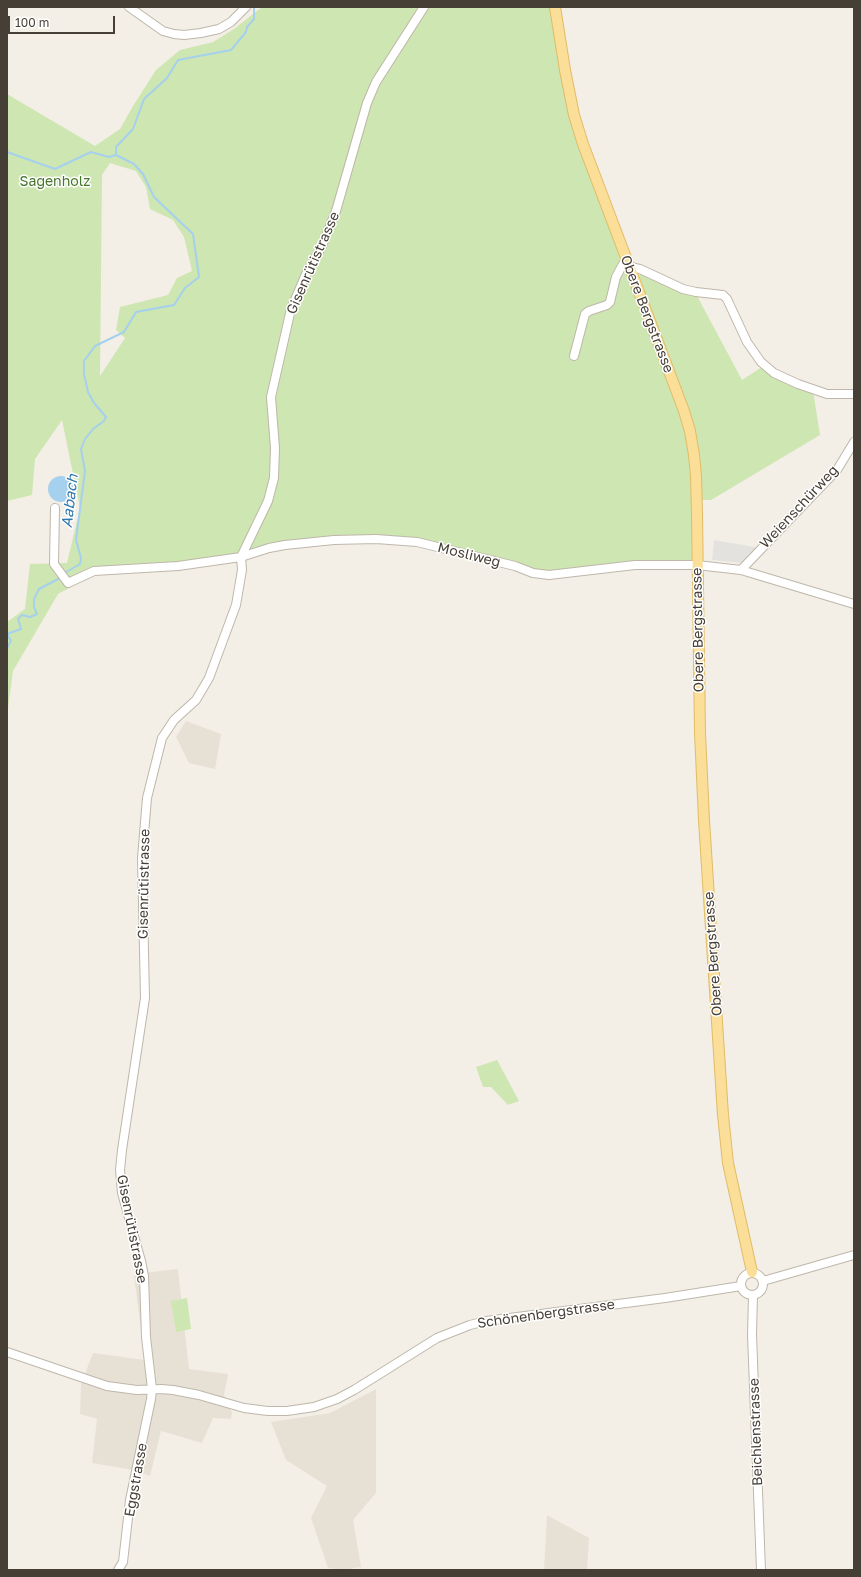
<!DOCTYPE html>
<html>
<head>
<meta charset="utf-8">
<style>
  body { margin:0 }
  #map { position:relative; width:861px; height:1577px; overflow:hidden; background:#f3efe7; font-family:"Golos Text",sans-serif }
  canvas { display:block }
  .frame { position:absolute; inset:0; border:8px solid #463f36; pointer-events:none }
  .scale { position:absolute; left:8px; top:16px; width:107px; height:18px; box-sizing:border-box; border:2px solid #463f36; border-top:0; padding-left:5px; font-size:12px; line-height:14px; white-space:nowrap; color:#463f36; -webkit-text-stroke:3px #fff; paint-order:stroke }
</style>
</head>
<body>
<div id="map">
<canvas width="861" height="1577"></canvas>
<div class="frame"></div>
<div class="scale">100 m</div>
</div>
<script>
const context = document.querySelector('canvas').getContext('2d');
context.lineJoin = 'round';
function paint(path, color) { context.fillStyle = color; context.fill(path, 'evenodd'); }
const shape = rows => new Path2D(rows.map(r => 'M' + r).join(''));
function trace(path, color, width, dash) { context.strokeStyle = color; context.lineWidth = width; context.lineCap = dash ? 'butt' : 'round'; context.setLineDash(dash || []); context.stroke(path); }
function label(font, color, halo, rows, align = 'center') {
  context.font = font + ' "Golos Text",sans-serif'; context.lineWidth = 3; context.setLineDash([]); context.textBaseline = 'middle'; context.strokeStyle = halo; context.fillStyle = color; for (const [text, x, y, turn = 0] of rows) {
    context.save(); context.translate(x, y); context.rotate((+turn || 0) * Math.PI / 180); context.textAlign = isNaN(turn) ? turn : align; if (halo) context.strokeText(text, 0, 0); context.fillText(text, 0, 0); context.restore();
  }
}
const residential = shape([
  [186,721,221,734,215,769,189,763,176,737],
  [178,1269,189,1369,228,1374,224,1395,232,1413,231,1419,213,1418,202,1443,161,1431,150,1476,133,1470,92,1463,97,1419,80,1414,81,1384,93,1353,145,1360,134,1276,143,1273],
  [376,1389,376,1493,353,1520,361,1567,343,1570,328,1568,311,1518,327,1486,286,1460,271,1422,330,1413],
  [547,1515,589,1538,587,1570,544,1570]
]);
const green = shape([
  [262,7,553,7,565,70,593,170,687,435,697,565,549,575,418,542,285,545,240,557,101,571,58,594,13,671,7,716,7,622,25,609,30,564,67,563,80,508,62,420,35,459,32,495,7,501,7,94,95,146,120,129,133,106,156,70,180,50,213,42,234,29],
  [110,163,136,171,146,187,150,209,173,220,184,237,192,271,177,278,168,295,120,307,116,330,125,338,100,376,102,175],
  [642,273,696,294,742,380,762,367,813,391,820,435,711,500,701,500,700,464,639,276],
  [497,1060,519,1101,508,1105,491,1087,483,1087,476,1067],
  [187,1298,191,1329,176,1332,171,1301]
]);
const parking = shape([
  [714,540,760,548,742,563,712,560]
]);
const water = shape([
  '48 489a13 13 0 1 1 26 0a13 13 0 1 1-26 0Z'
]);
const stream = shape([
  [7,152,55,169,91,152,109,157,116,155],
  [116,155,116,147,133,129,144,99,167,78,178,60,231,50,246,32,247,27,254,19,254,7],
  [63,574,80,564,81,558,76,540,85,471,81,449,85,439,93,429,104,421,106,417,94,403,88,392,84,374,84,361,95,346,124,332,136,312,174,305,185,288,199,277,193,234,154,197,143,174,134,164,116,155],
  [7,634,21,629,18,619,22,615,30,617,37,614,34,607,34,599,39,589,60,578],
  [7,634,11,641,7,648]
]);
const minor = shape([
  [129,7,163,31,174,34,184,35,201,33,219,29,231,22,246,7],
  [630,267,640,269,683,289,696,292,723,295,727,299,747,342,761,362,774,373,798,384,827,394,854,394],
  [574,356,585,314,589,311,607,305,610,302,616,277,623,264,627,260],
  [55,508,54,564,68,583,94,571,178,566,241,557,269,548,285,545,334,540,376,539,417,542,515,566,533,573,549,575,635,565,697,565,741,570,854,604],
  [741,570,837,470,854,442],
  '741 1284a11 11 0 1 1 22 0a11 11 0 1 1-22 0Z',
  [763,1281,854,1255],
  [753,1295,752,1335,761,1570],
  [7,1352,107,1386,137,1390,161,1389,173,1390,199,1395,244,1408,268,1411,287,1411,314,1407,337,1399,354,1390,437,1338,470,1325,486,1321,665,1298,741,1286],
  [118,1570,123,1562,130,1500,151,1399,152,1389,146,1337,144,1276,141,1261,122,1193,120,1170,122,1150,145,998,142,858,147,798,162,738,174,720,196,700,209,678,236,605,242,570,241,557,268,501,274,478,275,448,271,397,291,309,306,274,322,246,336,211,367,103,376,82,424,7]
]);
const major = shape([
  [555,7,565,70,574,115,583,144,684,411,690,431,694,455,696,476,697,514,700,733,704,820,723,1115,728,1163,752,1272]
]);
const parkNames = [
  ["Sagenholz",55,182]
];
const streetNames = [
  ["Gisenrütistrasse",313,263,-66],
  ["Obere Bergstrasse",647,314,69],
  ["Weienschürweg",799,507,-47],
  ["Mosliweg",469,555,14],
  ["Obere Bergstrasse",698,630,-91],
  ["Gisenrütistrasse",144,884,-89],
  ["Obere Bergstrasse",713,954,-94],
  ["Gisenrütistrasse",132,1229,79],
  ["Schönenbergstrasse",546,1314,-8],
  ["Beichlenstrasse",756,1432,-92],
  ["Eggstrasse",136,1480,-80]
];
const waterNames = [
  ["Aabach",70,501,-83]
];
paint(residential, '#e7e1d5');
paint(green, '#cee6b1');
paint(parking, '#e4e2df');
paint(water, '#a5d0ee');
trace(stream, '#a5d0ee', 2);
trace(minor, '#beb7aa', 10);
trace(major, '#e0bc67', 12);
trace(minor, '#fff', 8);
trace(major, '#fbde97', 10);
label('14px', '#47762b', '#fff', parkNames);
label('14px', '#463f36', '#fff', streetNames);
label('italic 15px', '#327aae', '#fff', waterNames);
</script>
</body>
</html>
